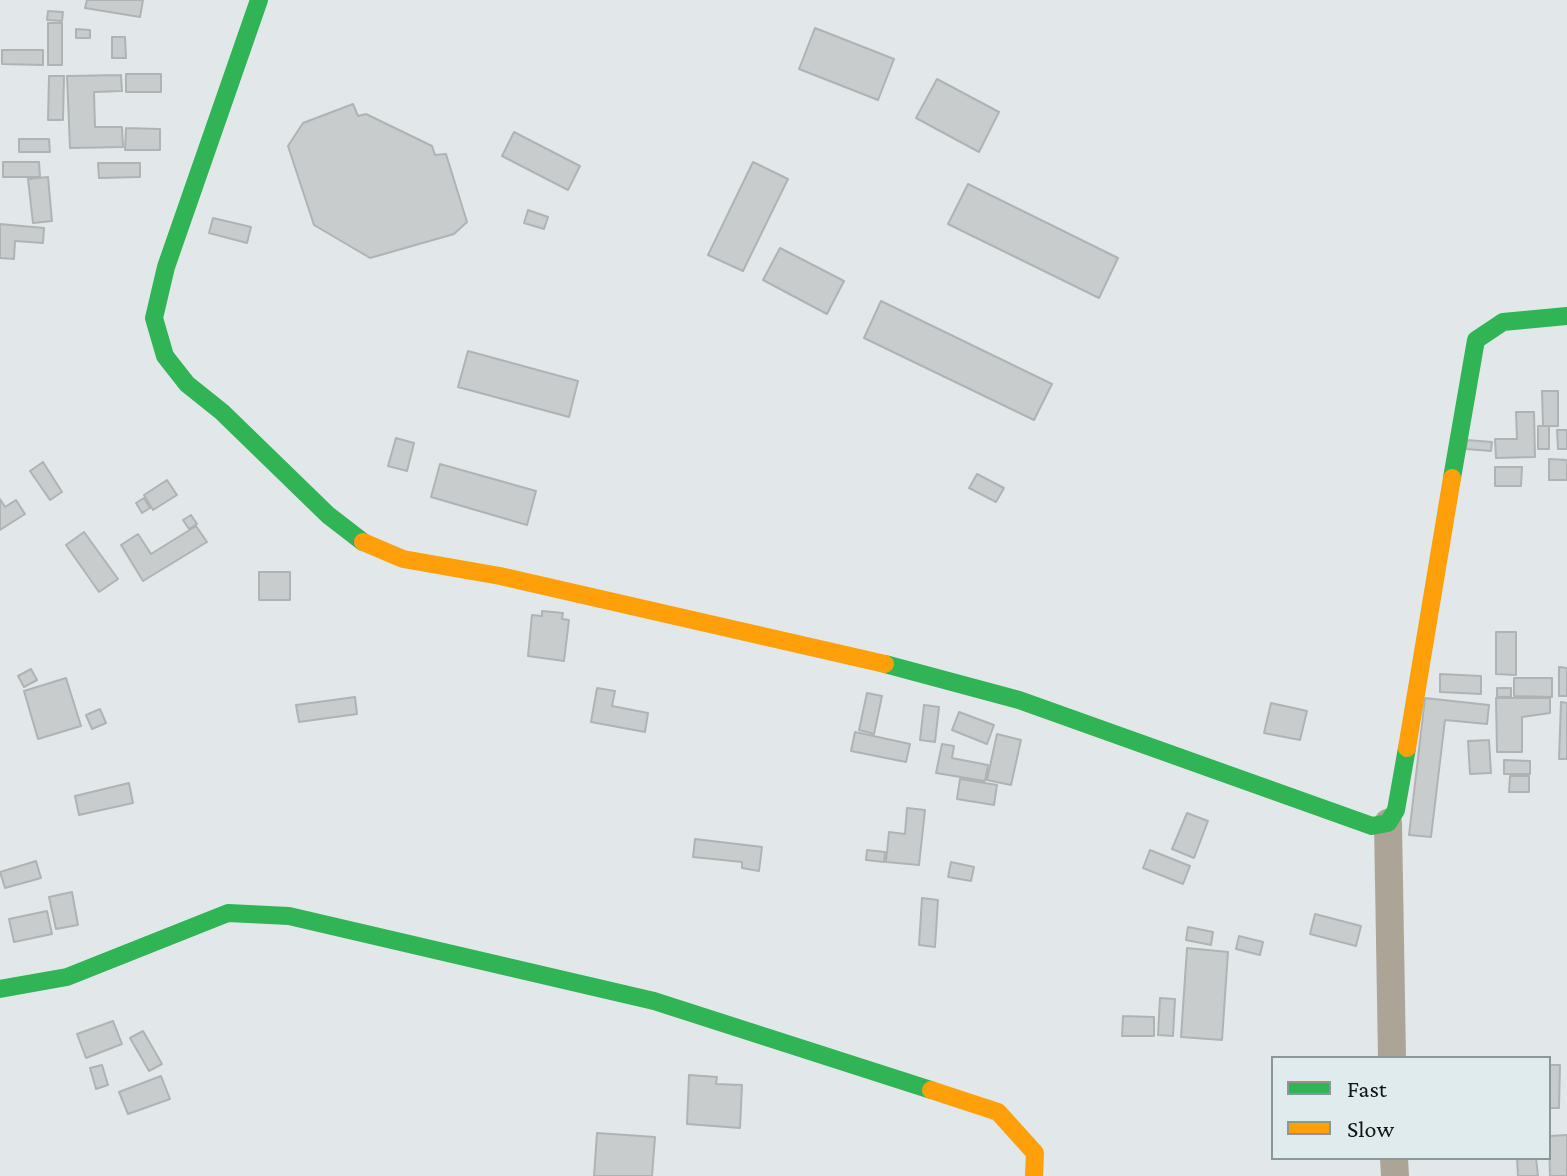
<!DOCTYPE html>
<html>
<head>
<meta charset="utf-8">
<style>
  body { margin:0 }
  #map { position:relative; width:1567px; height:1176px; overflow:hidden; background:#e2e8e9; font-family:"Crimson Pro",serif }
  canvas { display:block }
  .legend { position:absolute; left:1271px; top:1056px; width:280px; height:104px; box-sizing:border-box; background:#dfebec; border:2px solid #8d9596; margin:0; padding:10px 14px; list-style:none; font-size:24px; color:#111515 }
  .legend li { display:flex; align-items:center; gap:16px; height:40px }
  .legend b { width:40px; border:2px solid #8d9596 }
</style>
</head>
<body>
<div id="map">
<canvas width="1567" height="1176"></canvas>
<ul class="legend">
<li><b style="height:10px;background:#30b455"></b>Fast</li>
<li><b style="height:10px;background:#ff9f0a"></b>Slow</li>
</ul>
</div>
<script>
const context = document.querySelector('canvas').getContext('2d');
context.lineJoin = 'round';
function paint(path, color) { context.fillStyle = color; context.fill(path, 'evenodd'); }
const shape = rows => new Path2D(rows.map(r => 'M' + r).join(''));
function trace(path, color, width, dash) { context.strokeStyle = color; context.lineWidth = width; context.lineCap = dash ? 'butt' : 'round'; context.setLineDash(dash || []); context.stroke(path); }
const building = shape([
  [87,0,143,0,140,17,85,8,87,0],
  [48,11,63,12,62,21,47,20,48,11],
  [48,23,62,23,62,65,48,65,48,23],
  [815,28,894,59,878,100,799,69,815,28],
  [76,29,90,30,90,38,76,38,76,29],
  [112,37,125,37,126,58,112,58,112,37],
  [2,50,43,50,43,65,2,64,2,50],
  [126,74,161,74,161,92,126,92,126,74],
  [121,75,122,91,94,92,95,127,122,127,123,147,70,148,67,76,121,75],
  [49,76,64,76,63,120,48,120,49,76],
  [937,79,999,112,979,152,916,118,937,79],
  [353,104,358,116,366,114,432,146,435,155,446,154,467,222,454,234,370,258,314,225,288,146,303,123,353,104],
  [126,128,160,129,160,150,125,150,126,128],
  [514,132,580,166,568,190,502,156,514,132],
  [19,139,49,139,50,152,19,152,19,139],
  [3,162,39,162,40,177,3,177,3,162],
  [753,162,788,179,743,271,708,255,753,162],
  [98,163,140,163,140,177,99,178,98,163],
  [48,177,52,221,33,223,28,179,48,177],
  [968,184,1118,258,1099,298,948,224,968,184],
  [528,210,548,217,544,229,524,223,528,210],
  [213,218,251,227,247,243,209,233,213,218],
  [0,224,44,228,43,243,15,241,14,259,0,258,0,224],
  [780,248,844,281,827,314,763,280,780,248],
  [881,301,1052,384,1034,420,864,338,881,301],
  [468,351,578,381,569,417,458,387,468,351],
  [1542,391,1558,391,1558,426,1543,426,1542,391],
  [1516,412,1534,412,1535,457,1496,458,1495,439,1517,439,1516,412],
  [1538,426,1549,426,1549,449,1538,449,1538,426],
  [1557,430,1567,430,1567,449,1558,449,1557,430],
  [396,438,414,443,407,471,388,466,396,438],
  [1467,440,1492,442,1491,451,1466,449,1467,440],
  [1549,459,1567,460,1567,480,1549,480,1549,459],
  [43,462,62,492,50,500,30,471,43,462],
  [440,464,536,491,527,525,431,497,440,464],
  [1495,467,1522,467,1521,486,1495,486,1495,467],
  [977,474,1004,488,996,502,969,488,977,474],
  [167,480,177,495,153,510,144,495,167,480],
  [144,498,150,508,142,513,136,503,144,498],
  [0,499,5,507,16,500,25,514,0,530,0,499],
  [191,515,197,524,189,529,183,520,191,515],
  [196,526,207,542,143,581,121,545,138,534,151,554,196,526],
  [84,532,118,579,99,592,66,545,84,532],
  [259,572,290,572,290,600,259,600,259,572],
  [542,611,563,613,562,619,569,620,564,661,528,656,532,615,542,616,542,611],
  [1496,632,1516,632,1516,675,1496,674,1496,632],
  [1559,667,1567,668,1567,696,1559,696,1559,667],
  [31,669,37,680,24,687,18,676,31,669],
  [1440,674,1481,676,1481,694,1440,692,1440,674],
  [66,678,81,726,38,739,24,691,66,678],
  [1514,678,1552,678,1552,697,1514,696,1514,678],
  [597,688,615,691,612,706,648,713,645,732,591,722,597,688],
  [1497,688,1511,688,1511,697,1497,697,1497,688],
  [867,693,882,696,874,734,859,730,867,693],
  [355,697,357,714,299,722,296,705,355,697],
  [1425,698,1489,705,1487,724,1445,720,1431,837,1409,835,1425,698],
  [1496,698,1550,698,1550,713,1522,717,1522,752,1497,752,1496,698],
  [1561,702,1567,703,1567,759,1559,759,1561,702],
  [1271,703,1307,711,1300,740,1264,733,1271,703],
  [924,705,939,707,935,742,920,740,924,705],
  [100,709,106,723,92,729,86,715,100,709],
  [959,712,994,725,987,744,952,730,959,712],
  [855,732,910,744,906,762,851,751,855,732],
  [997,734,1021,740,1011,785,987,780,997,734],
  [1489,740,1491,773,1470,774,1468,741,1489,740],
  [942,744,954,746,952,758,988,765,985,781,936,773,942,744],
  [1504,760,1530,761,1530,774,1504,774,1504,760],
  [1510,776,1529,776,1529,792,1509,792,1510,776],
  [960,779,997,785,994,805,957,799,960,779],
  [129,783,133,803,79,815,75,796,129,783],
  [907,808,925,810,919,865,886,862,889,832,905,834,907,808],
  [1187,813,1208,821,1194,858,1172,849,1187,813],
  [695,839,762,847,759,871,742,868,742,862,693,857,695,839],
  [867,850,885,852,884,862,866,860,867,850],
  [1150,850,1190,866,1183,884,1143,868,1150,850],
  [36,861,41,878,5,888,0,872,36,861],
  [951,862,974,867,971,881,948,877,951,862],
  [72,892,78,925,56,929,49,897,72,892],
  [922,898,938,900,935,947,919,945,922,898],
  [47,911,52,934,14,942,9,919,47,911],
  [1315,914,1361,926,1356,946,1310,934,1315,914],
  [1188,927,1213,932,1211,945,1186,940,1188,927],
  [1239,936,1263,942,1260,955,1236,949,1239,936],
  [1187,948,1228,952,1222,1040,1181,1037,1187,948],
  [1160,998,1175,999,1173,1036,1158,1035,1160,998],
  [1123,1016,1154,1017,1154,1036,1122,1036,1123,1016],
  [113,1021,122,1044,86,1058,77,1034,113,1021],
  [143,1031,162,1064,149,1071,130,1038,143,1031],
  [102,1065,108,1085,96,1089,90,1068,102,1065],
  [1549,1065,1560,1065,1559,1108,1549,1108,1549,1065],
  [689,1075,717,1077,716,1084,742,1085,740,1128,687,1124,689,1075],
  [161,1076,170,1099,128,1114,119,1092,161,1076],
  [597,1133,655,1137,652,1176,594,1176,597,1133],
  [1567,1135,1567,1176,1550,1176,1549,1136,1567,1135],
  [1517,1158,1536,1158,1538,1176,1518,1176,1517,1158]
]);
const street = shape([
  [1388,823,1392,1058],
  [1394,1158,1395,1176]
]);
const fast = shape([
  [259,0,166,267,154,318,165,356,187,384,222,412,328,515,363,542],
  [1452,478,1476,340,1503,322,1567,316],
  [885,664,1019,700,1372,826,1388,823,1396,810,1407,748],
  [0,989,67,977,228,913,289,916,654,1001,931,1090]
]);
const slow = shape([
  [363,542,403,559,500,576,885,664],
  [1407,748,1452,478],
  [931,1090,998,1112,1035,1153,1034,1176]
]);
paint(building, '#c8cccd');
trace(building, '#afb3b4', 2);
trace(street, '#aca597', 28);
trace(fast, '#30b455', 18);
trace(slow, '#ff9f0a', 18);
</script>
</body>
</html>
